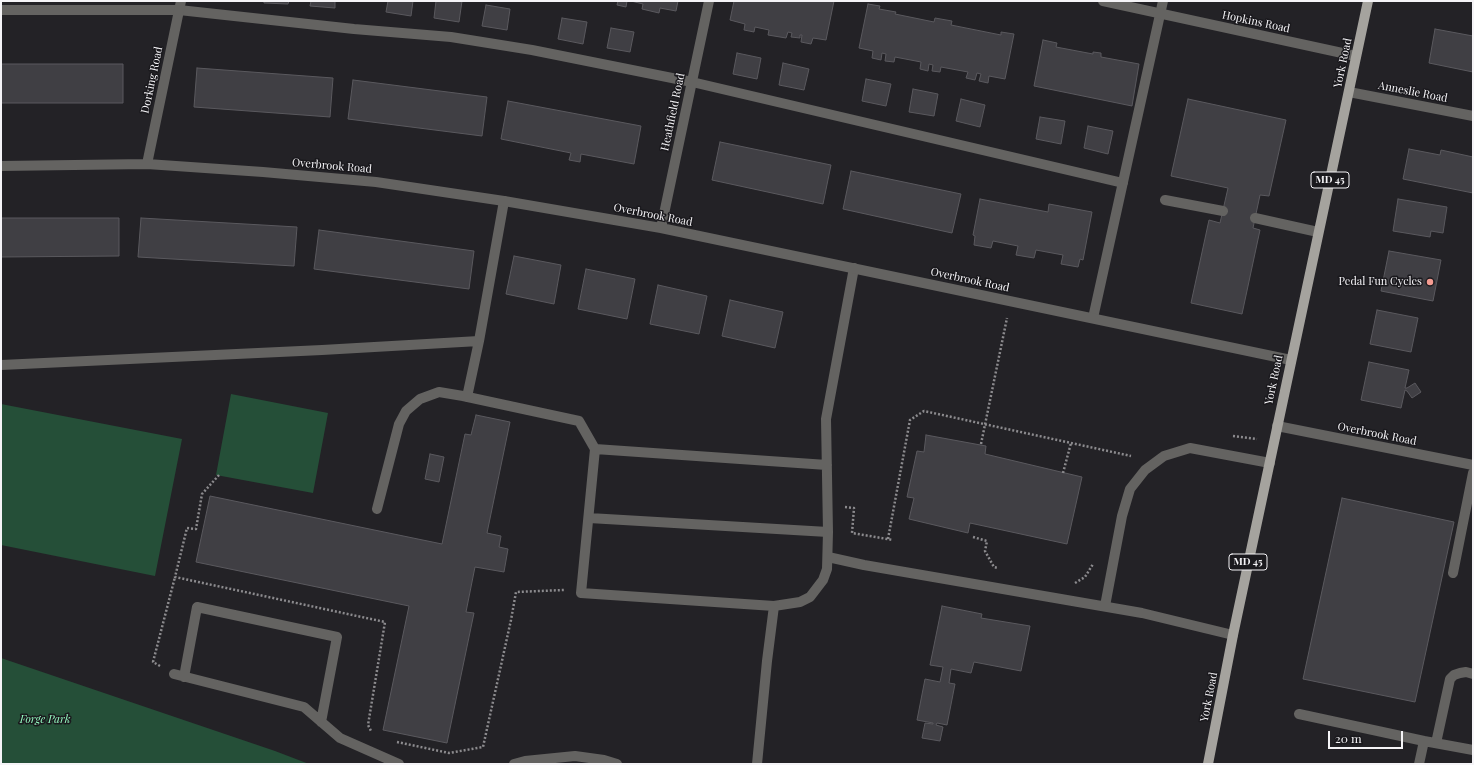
<!DOCTYPE html>
<html>
<head>
<meta charset="utf-8">
<style>
  body { margin:0 }
  #map { position:relative; width:1474px; height:765px; overflow:hidden; background:#232226; font-family:"Playfair Display",serif }
  canvas { display:block }
  .frame { position:absolute; inset:0; border:2px solid #f5f4f7; pointer-events:none }
  .scale { position:absolute; left:1328px; top:731px; width:75px; height:18px; box-sizing:border-box; border:2px solid #f5f4f7; border-top:0; padding-left:5px; font-size:12px; line-height:14px; white-space:nowrap; color:#f5f4f7; -webkit-text-stroke:3px #1a191d; paint-order:stroke }
</style>
</head>
<body>
<div id="map">
<canvas width="1474" height="765"></canvas>
<div class="frame"></div>
<div class="scale">20 m</div>
</div>
<script>
const context = document.querySelector('canvas').getContext('2d');
context.lineJoin = 'round';
function paint(path, color) { context.fillStyle = color; context.fill(path, 'evenodd'); }
const shape = rows => new Path2D(rows.map(r => 'M' + r).join(''));
function trace(path, color, width, dash) { context.strokeStyle = color; context.lineWidth = width; context.lineCap = dash ? 'butt' : 'round'; context.setLineDash(dash || []); context.stroke(path); }
function label(font, color, halo, rows, align = 'center') {
  context.font = font + ' "Playfair Display",serif'; context.lineWidth = 3; context.setLineDash([]); context.textBaseline = 'middle'; context.strokeStyle = halo; context.fillStyle = color; for (const [text, x, y, turn = 0] of rows) {
    context.save(); context.translate(x, y); context.rotate((+turn || 0) * Math.PI / 180); context.textAlign = isNaN(turn) ? turn : align; if (halo) context.strokeText(text, 0, 0); context.fillText(text, 0, 0); context.restore();
  }
}
const green = shape([
  [231,394,328,413,313,493,216,475],
  [1,404,182,439,155,576,1,545],
  [1,658,275,751,309,764,1,764]
]);
const building = shape([
  [264,1,289,1,288,4,264,3,264,1],
  [311,1,335,1,335,8,310,6,311,1],
  [388,1,413,1,411,16,386,12,388,1],
  [436,1,462,1,459,22,434,18,436,1],
  [618,1,627,1,626,7,617,5,618,1],
  [631,1,678,1,676,11,660,8,659,13,642,9,643,4,631,1],
  [734,1,834,1,826,40,813,38,811,44,801,42,802,35,800,35,800,38,791,37,792,33,788,32,786,38,768,35,769,30,755,27,754,32,744,30,745,24,730,20,734,1],
  [868,4,880,6,879,9,896,12,895,14,934,22,935,18,952,21,951,25,1001,35,1001,32,1014,34,1005,79,989,76,988,83,979,81,981,74,977,73,975,80,966,78,968,72,941,67,940,72,932,71,933,65,929,64,928,71,920,69,921,62,895,57,894,62,885,61,886,54,882,53,881,60,872,58,873,51,859,48,868,4],
  [486,5,510,9,507,30,482,26,486,5],
  [562,18,587,22,583,44,558,39,562,18],
  [611,28,634,32,630,52,607,48,611,28],
  [1435,29,1473,36,1473,72,1429,63,1435,29],
  [1043,40,1057,43,1056,47,1093,54,1093,52,1101,53,1101,57,1139,64,1132,106,1034,86,1043,40],
  [737,53,761,58,757,79,733,74,737,53],
  [783,63,809,69,804,90,779,85,783,63],
  [1,64,123,64,123,103,1,103,1,64],
  [197,68,333,78,330,117,194,107,197,68],
  [866,79,891,84,886,106,862,101,866,79],
  [353,80,487,97,482,136,348,119,353,80],
  [913,89,938,94,934,116,909,112,913,89],
  [961,99,985,105,980,127,956,121,961,99],
  [1188,99,1286,120,1269,196,1260,195,1253,228,1260,230,1242,314,1191,303,1209,220,1220,223,1228,188,1171,176,1188,99],
  [508,101,641,126,634,164,581,154,580,162,569,160,571,153,501,139,508,101],
  [1040,117,1065,121,1061,144,1036,139,1040,117],
  [1088,126,1113,131,1108,154,1084,148,1088,126],
  [720,142,831,165,823,204,712,180,720,142],
  [1409,149,1440,155,1441,150,1473,157,1473,193,1403,179,1409,149],
  [851,171,961,194,952,233,843,209,851,171],
  [980,199,1048,212,1049,204,1092,212,1083,260,1080,259,1078,267,1061,264,1063,255,1036,250,1034,258,1016,255,1018,246,993,241,991,248,974,245,975,236,973,235,980,199],
  [1398,199,1447,207,1443,233,1431,231,1430,237,1393,231,1398,199],
  [1,218,119,218,119,256,1,257,1,218],
  [141,218,297,227,294,266,138,257,141,218],
  [319,230,474,251,469,289,314,269,319,230],
  [1389,251,1441,260,1433,301,1381,291,1389,251],
  [514,256,561,265,554,304,506,294,514,256],
  [586,269,635,279,627,319,578,309,586,269],
  [658,285,707,296,699,334,650,324,658,285],
  [730,300,783,312,775,348,722,336,730,300],
  [1377,310,1418,318,1411,352,1370,344,1377,310],
  [1369,362,1409,370,1405,388,1407,388,1415,383,1421,392,1412,398,1407,391,1405,390,1401,408,1361,400,1369,362],
  [476,415,510,422,487,533,501,536,499,547,508,549,504,572,475,567,466,612,474,613,447,743,383,730,409,606,196,562,210,496,442,544,465,434,471,435,476,415],
  [926,435,986,446,985,454,1082,477,1067,544,970,523,968,533,909,519,914,498,907,497,917,451,924,452,926,435],
  [430,454,444,457,439,482,425,479,430,454],
  [1342,498,1454,522,1415,702,1303,679,1342,498],
  [942,606,982,614,981,618,1030,626,1021,671,974,662,971,673,951,669,949,683,955,684,947,725,937,723,936,725,943,727,940,741,922,738,925,723,933,724,933,723,917,720,925,679,940,682,943,667,930,665,942,606]
]);
const path = shape([
  [1233,436,1257,439],
  [981,444,1007,318],
  [1063,473,1071,443],
  [219,475,202,494,196,529,187,528,175,577,385,622,368,725,371,731],
  [845,507,854,508,852,533,893,540],
  [973,537,987,541,985,551,994,567,998,568],
  [888,539,910,420,924,411,1131,456],
  [1075,583,1085,577,1093,564],
  [160,666,153,662,175,577],
  [397,742,449,753,483,747,511,620,516,592,564,590]
]);
const service = shape([
  [1,10,179,10,354,29,451,37,532,50,692,82,1123,183],
  [1165,200,1223,211],
  [1255,218,1318,232],
  [1093,318,1163,1],
  [1,365,322,350,479,341,504,201],
  [467,397,479,341],
  [595,449,581,593,774,606,800,602,810,597,823,580,827,569,828,532,826,419,854,268],
  [377,509,399,424,406,411,420,399,439,392,463,396,579,421,595,449,827,465],
  [589,518,828,532],
  [828,557,864,565,1142,613,1233,635],
  [1453,573,1473,473],
  [1105,606,1122,516,1130,489,1145,470,1164,456,1190,448,1270,463],
  [174,674,304,707,340,738,399,764],
  [184,677,197,607,337,637,321,722],
  [1299,714,1424,741],
  [1436,743,1450,679,1454,675,1460,673,1466,672,1473,674],
  [514,764,525,761,575,756,604,760,617,764],
  [757,764,767,661,774,606],
  [1419,764,1424,741,1473,750]
]);
const minor = shape([
  [1103,1,1356,56],
  [1349,92,1473,116],
  [147,164,181,1],
  [1,166,147,164,263,172,376,182,504,201,661,228,1291,360],
  [661,228,709,1],
  [1277,426,1473,465]
]);
const primary = shape([
  [1208,764,1233,635,1368,1]
]);
const markers = [
  [1430,282,4,"#f59c92"]
];
const shields = [
  [1330,180,38],
  [1248,562,38]
];
const shieldNames = [
  ["MD 45",1330,180],
  ["MD 45",1248,562]
];
const streetNames = [
  ["Hopkins Road",1256,22,12],
  ["York Road",1343,63,-78],
  ["Dorking Road",152,80,-78],
  ["Anneslie Road",1413,92,11],
  ["Heathfield Road",673,112,-78],
  ["Overbrook Road",332,166,5],
  ["Overbrook Road",653,215,11],
  ["Overbrook Road",970,280,12],
  ["York Road",1274,380,-78],
  ["Overbrook Road",1377,434,11],
  ["York Road",1209,697,-79]
];
const poiNames = [
  ["Pedal Fun Cycles",1422,282]
];
const parkNames = [
  ["Forge Park",45,720]
];
paint(green, '#254f38');
paint(building, '#403f44');
trace(building, '#5a595e', 1);
trace(path, '#8c8b8e', 2.5, [2, 2]);
trace(service, '#646361', 10);
trace(minor, '#646361', 10);
trace(primary, '#a5a39e', 10);
for (const [x, y, r, color] of markers) { const dot = new Path2D(); dot.arc(x, y, r, 0, 2 * Math.PI); context.fillStyle = color; context.fill(dot); trace(dot, '#1a191d', 1.5); }
for (const [x, y, w] of shields) { const box = new Path2D(); box.roundRect(x - w / 2, y - 8, w, 16, 3); context.fillStyle = '#1a191d'; context.fill(box); trace(box, '#f5f4f7', 1); }
label('bold 10px', '#f5f4f7', null, shieldNames);
label('11px', '#f5f4f7', '#1a191d', streetNames);
label('11px', '#f5f4f7', '#1a191d', poiNames, 'right');
label('italic 11px', '#96fdc3', '#1a191d', parkNames);
</script>
</body>
</html>
